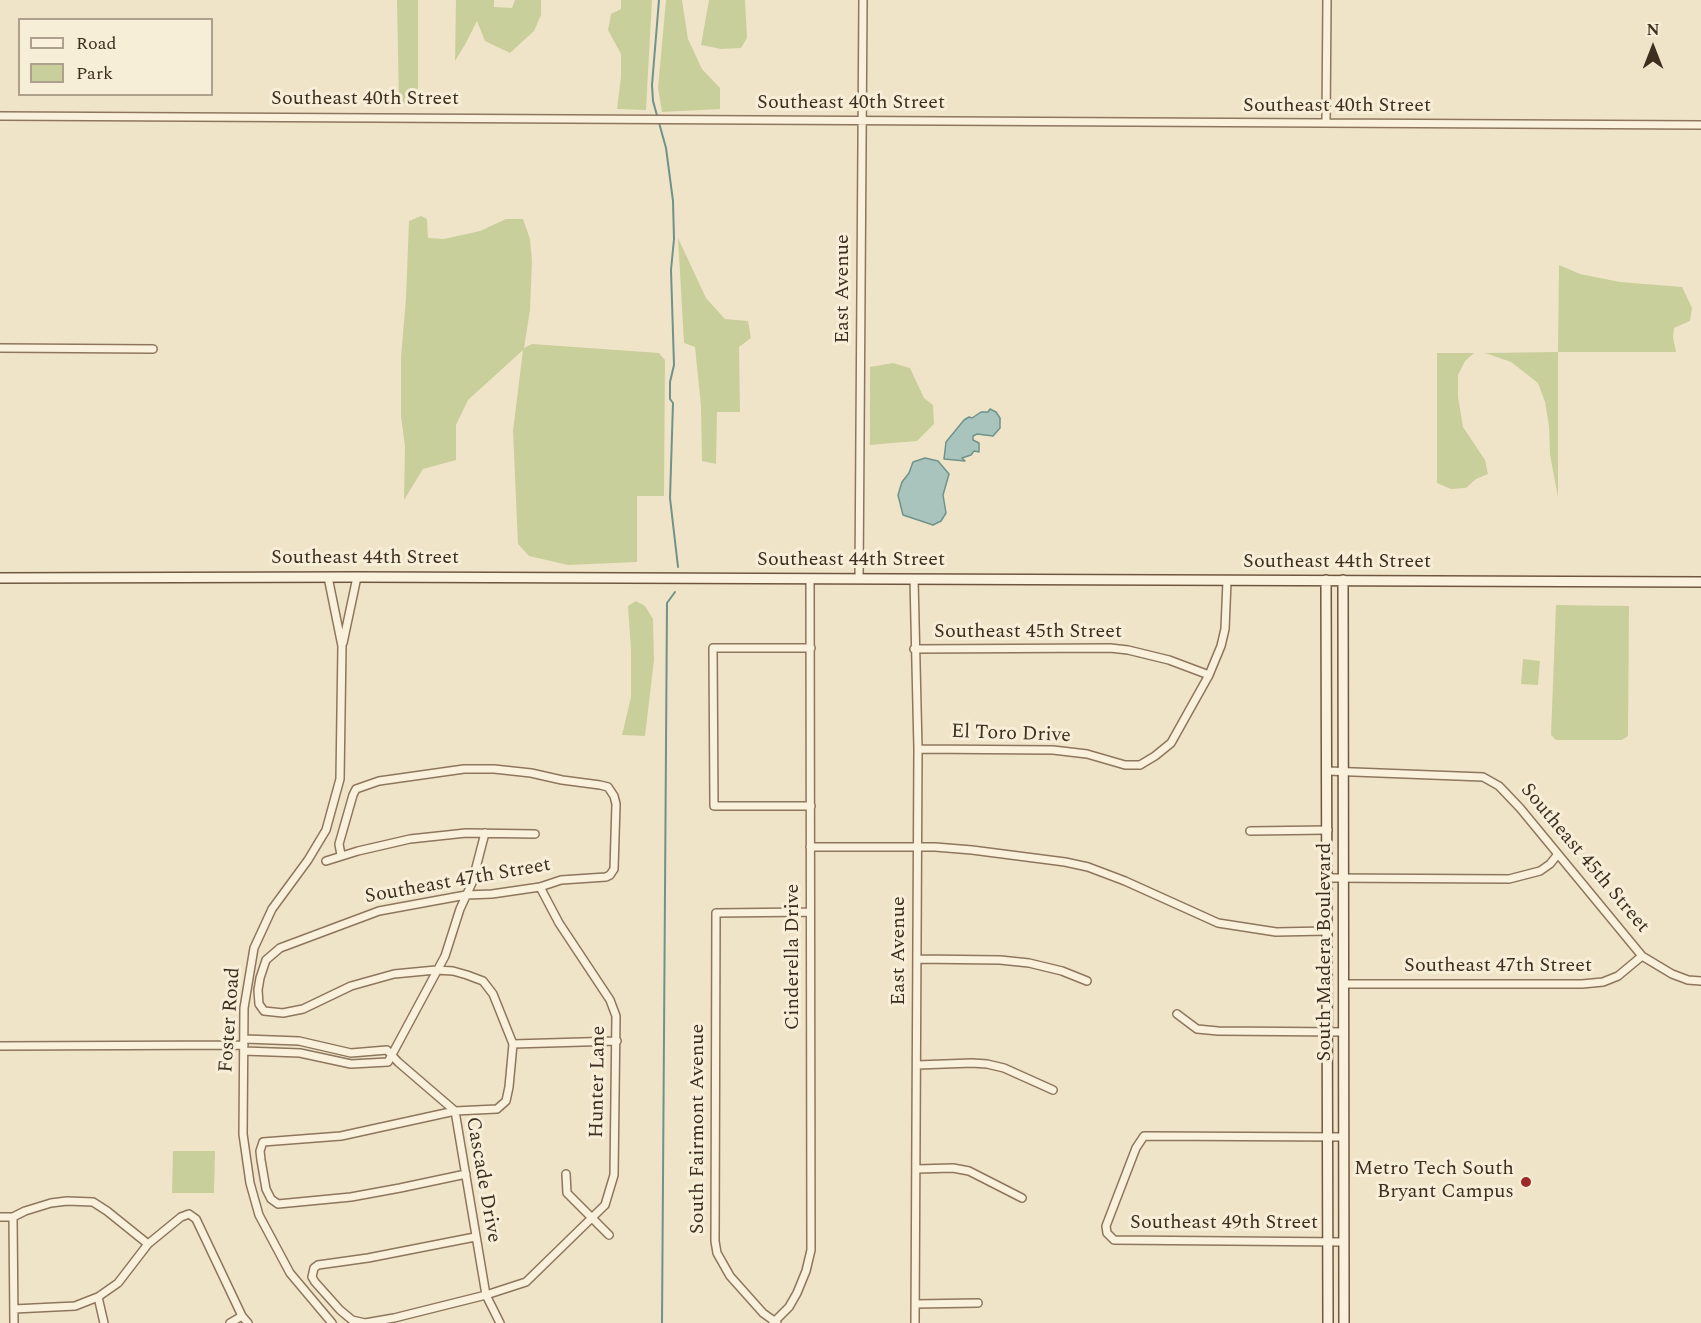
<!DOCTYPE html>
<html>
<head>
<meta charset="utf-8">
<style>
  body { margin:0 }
  #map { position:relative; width:1701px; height:1323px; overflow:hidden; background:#f0e4c8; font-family:Spectral,serif }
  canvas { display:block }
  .legend { position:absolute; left:18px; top:18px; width:195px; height:78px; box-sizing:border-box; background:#f7eed8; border:2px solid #ada18e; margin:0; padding:8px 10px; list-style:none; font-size:18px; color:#3d2e20 }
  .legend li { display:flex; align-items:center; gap:12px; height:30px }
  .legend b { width:30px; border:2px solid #ada18e }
  .north { position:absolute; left:1623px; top:18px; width:60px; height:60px; -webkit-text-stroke:4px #f7eed8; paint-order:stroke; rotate:0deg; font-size:16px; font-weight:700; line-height:24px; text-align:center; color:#3d2e20 }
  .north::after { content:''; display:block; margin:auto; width:21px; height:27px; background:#3d2e20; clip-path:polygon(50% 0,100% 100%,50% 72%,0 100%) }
</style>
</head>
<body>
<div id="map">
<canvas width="1701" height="1323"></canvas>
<ul class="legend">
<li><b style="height:8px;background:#faf1dc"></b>Road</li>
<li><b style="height:16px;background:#c9cf9b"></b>Park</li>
</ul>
<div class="north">N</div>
</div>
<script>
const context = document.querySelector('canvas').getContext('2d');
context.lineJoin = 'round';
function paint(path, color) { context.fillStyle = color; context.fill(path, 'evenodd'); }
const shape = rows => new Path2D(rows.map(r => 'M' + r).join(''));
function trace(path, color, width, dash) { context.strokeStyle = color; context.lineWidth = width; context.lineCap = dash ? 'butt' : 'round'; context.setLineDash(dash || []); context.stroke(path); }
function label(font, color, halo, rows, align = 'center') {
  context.font = font + ' Spectral,serif'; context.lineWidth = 6; context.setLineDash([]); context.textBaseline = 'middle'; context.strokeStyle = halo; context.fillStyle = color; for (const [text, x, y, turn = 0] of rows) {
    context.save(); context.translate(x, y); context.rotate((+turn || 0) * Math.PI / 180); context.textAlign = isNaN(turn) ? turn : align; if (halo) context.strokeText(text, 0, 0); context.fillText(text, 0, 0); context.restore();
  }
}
const green = shape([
  [397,0,418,0,418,102,399,104],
  [456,0,494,0,494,7,512,8,515,0,541,0,541,15,534,31,510,53,485,41,477,21,466,43,455,61],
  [621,0,652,0,646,110,617,109,621,77,621,54,608,30,611,14,621,9],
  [666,0,682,0,688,39,702,69,720,88,720,109,662,112,658,88],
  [709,0,745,0,747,38,741,48,721,49,701,45],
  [421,216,427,219,428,238,444,239,480,231,506,219,523,219,530,239,532,261,530,310,524,348,532,344,659,353,665,360,664,496,637,496,637,562,568,565,529,556,518,544,513,431,523,350,468,400,456,425,456,460,423,469,404,500,405,447,401,416,401,357,406,298,409,221],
  [678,238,706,298,725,319,748,321,751,338,739,347,740,412,717,412,716,464,702,461,701,406,695,347,684,343],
  [1559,265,1580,274,1620,282,1682,287,1692,308,1690,321,1674,328,1673,337,1676,352,1558,352,1558,497,1550,455,1549,426,1545,402,1538,383,1511,362,1485,353,1558,352],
  [1437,353,1474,353,1465,361,1458,375,1458,397,1463,427,1485,460,1488,474,1476,479,1466,488,1451,489,1437,483],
  [893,363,910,368,924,398,933,405,934,424,917,441,870,445,870,367],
  [636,601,645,606,653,619,654,660,645,736,622,735,631,697,631,650,628,606],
  [1556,605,1629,606,1628,736,1622,740,1556,740,1551,735],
  [1523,659,1540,661,1538,685,1521,684],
  [173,1151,215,1151,214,1193,172,1193]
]);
const water = shape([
  [990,409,996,412,1000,418,1000,428,993,436,977,434,973,436,973,440,979,443,979,452,974,451,971,455,962,458,965,461,944,459,946,442,964,420,969,417,972,418,981,412,988,412,990,409],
  [925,458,938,461,949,474,943,495,946,513,941,521,933,525,903,515,898,495,902,482,909,473,913,462,925,458]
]);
const stream = shape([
  [659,0,652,85,653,101,666,148,673,201,674,239,671,270,674,365,670,382,670,399,673,403,670,498,678,567],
  [662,1323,667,603,675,592]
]);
const street = shape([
  [0,116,1701,125],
  [1326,123,1327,0],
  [0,348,153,349],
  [328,577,342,646,340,779,326,830,308,860,272,909,254,948,244,1008,243,1134,250,1183,259,1215,290,1273,332,1323],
  [859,579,863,0],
  [914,579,918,749,915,1323],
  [343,643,357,577],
  [811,648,713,648,714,806,811,806],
  [914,649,1110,648,1128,650,1169,660,1209,675],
  [918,749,1053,750,1087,754,1125,765,1140,765,1155,756,1171,743,1209,675,1221,646,1225,629,1227,581],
  [1328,771,1483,777,1499,786,1520,808,1642,956,1672,974,1688,980,1701,981],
  [1250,831,1328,830],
  [810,847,935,847,972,850,1065,862,1088,867,1125,881,1218,923,1276,932,1327,931],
  [341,855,339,844,353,795,356,789,379,781,464,769,494,769,531,773,562,780,600,785,608,787,614,796,616,804,614,869,610,875,606,877,561,880,540,887,492,894,466,895,379,911,280,948,266,960,260,978,258,990,259,1004,264,1011,283,1013,303,1009,351,986,394,974,436,970,453,971,467,975,483,981,493,994,513,1044,509,1087,506,1101,497,1109,455,1111,341,1136,263,1142,260,1151,261,1160,266,1189,271,1199,278,1204,351,1197,400,1188,466,1174],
  [326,861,358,851,410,839,466,833,535,834],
  [1328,878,1509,879,1540,871,1550,864,1558,854],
  [917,959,1000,960,1029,963,1062,971,1087,981],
  [1345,984,1582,984,1603,982,1618,976,1642,956],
  [1177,1014,1197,1029,1218,1031,1344,1032],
  [245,1039,299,1041,351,1053,387,1050,398,1062,455,1111,486,1295,500,1323],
  [513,1044,617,1041],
  [0,1046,244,1045],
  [244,1051,300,1053,351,1064,388,1062,445,956,460,909,472,883,485,833],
  [917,1065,972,1063,987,1064,1004,1068,1053,1090],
  [917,1169,953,1168,969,1171,1022,1198],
  [566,1174,567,1193,609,1235],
  [0,1217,13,1217,25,1211,51,1203,67,1201,93,1202,107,1211,148,1244],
  [13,1217,14,1323],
  [475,1237,368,1258,318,1265,314,1268,312,1277,315,1282,340,1310,352,1320,365,1323,394,1318,486,1295,526,1282,605,1205,614,1175,616,1016,610,1000,559,923,540,887],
  [1344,1242,1114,1240,1107,1233,1106,1226,1136,1148,1144,1136,1344,1137],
  [98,1297,104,1323],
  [915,1304,978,1303],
  [14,1309,75,1306,98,1297,118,1283,148,1244,181,1217,189,1214,196,1219,242,1316,248,1323],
  [230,1323,242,1316],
  [773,1323,789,1307,797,1293,806,1271,811,1250,810,579],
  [777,1323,763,1313,730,1276,717,1253,715,1241,716,913,810,912]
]);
const secondary = shape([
  [0,578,357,577,1701,582],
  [1326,580,1328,1323],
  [1343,580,1344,1323]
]);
const markers = [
  [1526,1182,6,"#9e2a2b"]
];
const streetNames = [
  ["Southeast 40th Street",365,100],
  ["Southeast 40th Street",851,104],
  ["Southeast 40th Street",1337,107],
  ["East Avenue",844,289,-90],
  ["Southeast 44th Street",365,559],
  ["Southeast 44th Street",851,561],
  ["Southeast 44th Street",1337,563],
  ["Southeast 45th Street",1028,633],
  ["El Toro Drive",1011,735,2],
  ["Southeast 45th Street",1584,859,50],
  ["Southeast 47th Street",458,882,-10],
  ["East Avenue",900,951,-90],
  ["South Madera Boulevard",1326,952,-90],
  ["Cinderella Drive",794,957,-90],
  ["Southeast 47th Street",1498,967],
  ["Foster Road",231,1020,-86],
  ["Hunter Lane",599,1082,-89],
  ["South Fairmont Avenue",699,1129,-90],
  ["Cascade Drive",482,1180,80],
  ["Southeast 49th Street",1224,1224]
];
const poiNames = [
  ["Metro Tech South",1514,1170],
  ["Bryant Campus",1514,1193]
];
paint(green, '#c9cf9b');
paint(water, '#a9c4bc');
trace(water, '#6f938a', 1.5);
trace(stream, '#6f938a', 2);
trace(street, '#8d765c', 10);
trace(secondary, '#6f573f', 12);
trace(street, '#faf1dc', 7);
trace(secondary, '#faf1dc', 9);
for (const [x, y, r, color] of markers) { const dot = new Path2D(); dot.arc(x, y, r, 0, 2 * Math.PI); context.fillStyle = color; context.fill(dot); trace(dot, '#f7eed8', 2); }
label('20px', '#3d2e20', '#f7eed8', streetNames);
label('20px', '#3d2e20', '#f7eed8', poiNames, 'right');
</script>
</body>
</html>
